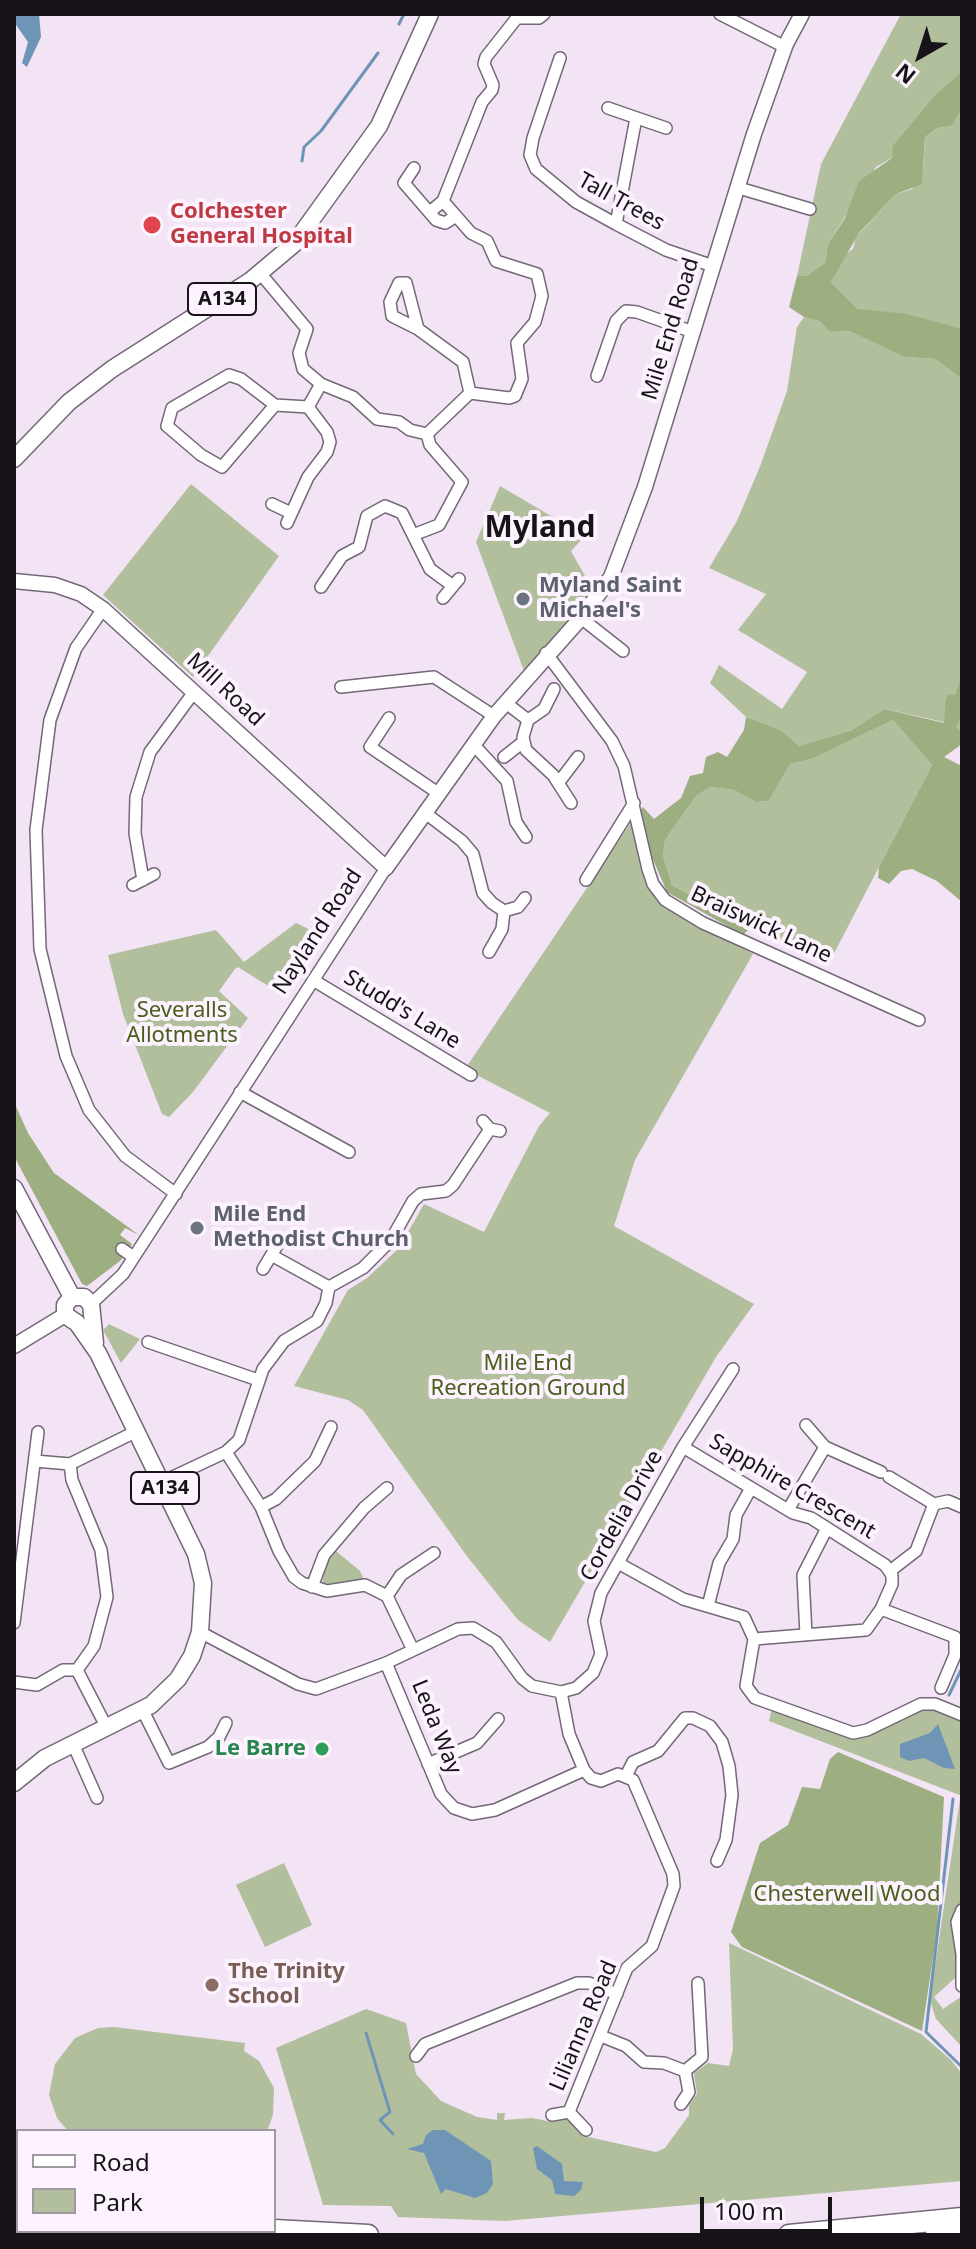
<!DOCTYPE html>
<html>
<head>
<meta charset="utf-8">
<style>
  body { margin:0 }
  #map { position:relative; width:976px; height:2249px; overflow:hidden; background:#f2e3f5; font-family:"Noto Sans",sans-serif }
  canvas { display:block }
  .frame { position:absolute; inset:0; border:16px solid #181319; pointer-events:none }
  .legend { position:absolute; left:16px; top:2129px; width:260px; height:104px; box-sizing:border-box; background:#fcf3fe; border:2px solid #a199a2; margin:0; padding:10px 14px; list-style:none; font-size:24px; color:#181319 }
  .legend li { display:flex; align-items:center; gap:16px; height:40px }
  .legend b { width:40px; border:2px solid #a199a2 }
  .north { position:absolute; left:880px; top:16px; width:80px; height:80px; -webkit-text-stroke:6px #fcf3fe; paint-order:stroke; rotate:219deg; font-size:22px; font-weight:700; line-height:32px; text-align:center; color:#181319 }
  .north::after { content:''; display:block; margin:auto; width:28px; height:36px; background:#181319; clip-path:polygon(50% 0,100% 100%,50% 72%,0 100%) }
  .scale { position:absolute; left:700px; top:2197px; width:132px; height:36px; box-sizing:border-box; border:4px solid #181319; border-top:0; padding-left:10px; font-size:24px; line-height:28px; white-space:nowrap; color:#181319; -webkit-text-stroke:6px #fcf3fe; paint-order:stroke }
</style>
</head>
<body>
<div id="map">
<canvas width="976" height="2249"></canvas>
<div class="frame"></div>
<ul class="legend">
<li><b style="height:10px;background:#fff"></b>Road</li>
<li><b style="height:22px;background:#b2bf9c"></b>Park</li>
</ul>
<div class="north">N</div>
<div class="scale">100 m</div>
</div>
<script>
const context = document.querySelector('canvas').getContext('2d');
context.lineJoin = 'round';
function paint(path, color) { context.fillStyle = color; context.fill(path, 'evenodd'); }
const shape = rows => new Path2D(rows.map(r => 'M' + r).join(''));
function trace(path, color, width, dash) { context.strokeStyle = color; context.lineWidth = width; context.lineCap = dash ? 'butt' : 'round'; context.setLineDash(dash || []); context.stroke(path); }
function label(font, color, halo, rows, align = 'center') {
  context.font = font + ' "Noto Sans",sans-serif'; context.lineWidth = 8; context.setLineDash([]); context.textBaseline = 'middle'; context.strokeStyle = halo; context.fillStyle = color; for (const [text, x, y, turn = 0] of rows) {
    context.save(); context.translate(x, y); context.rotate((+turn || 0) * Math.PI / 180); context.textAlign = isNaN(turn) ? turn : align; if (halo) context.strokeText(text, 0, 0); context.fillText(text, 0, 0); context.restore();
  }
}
const green = shape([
  [901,14,962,14,962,71,934,96,893,145,893,157,876,167,828,244,825,263,806,276,797,276,821,164],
  [962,109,962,329,858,309,831,282,846,254,853,249,856,237,896,194,912,189,923,173,925,137,937,128,952,126],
  [804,317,819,321,830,332,850,331,873,339,905,357,935,359,962,379,962,732,952,724,886,709,852,730,799,746,781,730,746,717,710,683,719,665,782,709,807,672,738,630,766,594,709,568,737,521,761,464,787,391,797,327],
  [191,484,279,556,193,677,103,595],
  [500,486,580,533,583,538,571,551,594,592,524,671,476,542],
  [893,720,932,765,829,963,769,937,672,885,663,856,665,840,697,795,711,787,734,790,756,802,769,801,790,764,812,759],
  [632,821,645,875,700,924,753,954,635,1160,614,1226,754,1304,716,1357,550,1642,518,1620,466,1555,363,1410,348,1400,294,1386,348,1290,367,1278,399,1248,424,1204,484,1232,539,1126,550,1113,465,1069],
  [296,923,315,932,304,956,273,989,238,967,235,969,219,991,248,1018,193,1092,169,1117,162,1114,123,1014,108,955,216,930,244,962],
  [109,1324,140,1339,121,1363,103,1330],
  [336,1551,360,1571,365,1582,322,1584,327,1560],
  [772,1709,858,1738,920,1710,936,1709,959,1718,962,1721,962,1796,769,1721],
  [960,1799,962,1903,953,1921,957,1936,956,1977,934,1997,943,2009,962,1996,962,2047,936,2019,930,2000],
  [284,1863,312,1925,265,1947,236,1885],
  [729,1943,921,2034,951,2060,962,2074,962,2181,505,2221,398,2217,391,2206,323,2205,276,2048,366,2009,406,2023,416,2074,441,2101,477,2117,497,2120,497,2113,505,2113,504,2120,532,2118,552,2122,569,2119,584,2136,656,2152,665,2148,689,2115,689,2105,697,2094,694,2073,708,2063,729,2066,733,2049],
  [114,2027,245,2043,244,2051,259,2061,274,2088,273,2115,267,2131,68,2131,57,2118,49,2095,55,2064,75,2038,98,2028]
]);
const forest = shape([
  [962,71,962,109,952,126,937,128,925,137,922,184,896,194,878,213,859,233,831,282,858,309,907,314,962,329,962,379,935,359,905,357,850,331,830,332,819,321,804,317,789,307,797,276,806,276,825,263,828,244,845,218,859,181,892,158,893,145,934,96],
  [962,676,962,715,956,727,962,732,962,744,944,757,962,766,962,902,937,881,912,869,901,871,889,884,878,878,879,867,932,765,893,720,812,759,790,764,769,801,756,802,734,790,711,787,697,795,665,840,663,856,672,885,750,928,743,935,667,892,651,855,640,811,643,807,654,819,681,798,690,776,703,773,706,757,718,752,727,757,744,730,746,717,781,730,799,746,852,730,885,709,944,723,946,699,949,694,955,695],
  [14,1102,28,1133,54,1173,139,1235,125,1228,120,1235,132,1244,120,1261,87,1286,82,1284,14,1156],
  [838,1752,944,1797,937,1931,922,2031,742,1947,731,1932,760,1843,788,1825,802,1787,820,1789,830,1759]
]);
const water = shape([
  [14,14,39,14,41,37,27,67,22,63,28,42,14,22],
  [938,1724,955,1769,944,1768,924,1758,909,1761,900,1757,900,1744,930,1733],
  [433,2130,445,2130,491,2161,493,2184,487,2193,475,2198,446,2189,441,2194,424,2153,407,2149,423,2144,426,2135],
  [537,2146,562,2164,564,2181,583,2182,581,2190,574,2196,555,2194,552,2180,537,2169,533,2148]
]);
const stream = shape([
  [399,24,404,14],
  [302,161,304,147,321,131,378,53],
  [949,1695,962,1668],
  [953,1799,926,2032,962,2067],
  [366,2033,390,2112,380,2120,393,2134]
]);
const street = shape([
  [720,14,785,47],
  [520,18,539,18,544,14],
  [560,58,533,138,530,155,536,169,576,202,616,224,666,250,713,266],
  [608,108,666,128],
  [414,168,404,183,436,220,445,223,456,216],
  [739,188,810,209],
  [431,211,443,201,482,102,492,90,493,85,484,64,486,57,520,14],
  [616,224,636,118],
  [260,273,307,329,299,353,303,369,321,384,353,397,377,419,399,422,410,430,427,434,470,393,509,398,515,396,522,379,517,343,535,322,542,296,537,274,496,261,487,241,471,233,443,201],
  [418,329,392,316,390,302,399,283,406,283,418,329,463,362,470,393],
  [597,376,616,321,626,311,637,312,693,332],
  [275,405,222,467,201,455,167,426,172,408,229,375,241,379,275,405,308,407,321,384],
  [272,504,291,513],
  [287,523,308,477,327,452,330,442,327,432,308,407],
  [413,535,439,525,462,482,430,445,427,434],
  [321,587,342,556,359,547,367,516,385,506,402,513,430,569,453,586,459,579],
  [443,598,453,586],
  [103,609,76,648,50,720,36,830,40,949,66,1056,89,1110,125,1156,176,1194],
  [581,618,623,651],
  [546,653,612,741,624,766,648,869,653,884,665,900,703,923,919,1020],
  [341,687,434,677,494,716],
  [554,689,544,709,528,720,523,737,526,750,553,775,571,803],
  [506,703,528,720],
  [389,718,370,747,438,793],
  [473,744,507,781,516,822,526,837],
  [504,757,523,742],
  [559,782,578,757],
  [424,812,462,841,473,854,483,893,492,903,504,911,518,907,525,898],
  [143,880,135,833,136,797,150,752,194,692],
  [586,880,634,803],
  [133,885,154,874],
  [489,952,502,929,504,911],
  [313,980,471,1075],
  [240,1092,349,1152],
  [483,1121,490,1129,500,1131],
  [122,1249,132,1256],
  [273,1256,329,1287],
  [263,1269,281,1239],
  [91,1304,123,1274,386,868],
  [148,1342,258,1380],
  [806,1425,825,1447,881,1472],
  [683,1447,793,1513,811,1518,885,1565,892,1575,892,1584,881,1609,866,1630,754,1639],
  [226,1452,261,1507,279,1551,294,1577,302,1583,327,1591,365,1585,387,1596,413,1650],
  [35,1461,70,1464,137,1431],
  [70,1464,72,1480,101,1550,107,1597,94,1646,77,1670],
  [889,1477,934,1504,916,1551,890,1571],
  [162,1482,226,1452,239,1440,263,1369,284,1341,317,1321,326,1303,329,1287,363,1268,391,1240,413,1201,421,1194,446,1191,453,1185,490,1129],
  [934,1504,948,1501,962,1507],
  [261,1507,276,1499,315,1461,331,1427],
  [788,1510,825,1447],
  [618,1563,683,1599,744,1617,754,1639,746,1686,755,1698,853,1733,867,1730,921,1704,935,1704,962,1715],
  [312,1587,324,1555,364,1508,387,1488],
  [387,1596,401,1575,434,1553],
  [708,1606,719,1563,733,1539,736,1515,751,1488],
  [881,1609,955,1637,955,1655,941,1688],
  [14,1623,38,1432],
  [200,1632,298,1684,316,1689,386,1663,458,1629,473,1628,496,1642,522,1678,532,1686,561,1692,576,1688,593,1673,601,1654,594,1621,601,1593,683,1447,733,1369],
  [806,1635,803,1575,827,1528],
  [386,1663,441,1794,454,1808,472,1814,495,1810,584,1770],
  [14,1682,37,1685,63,1670,77,1670,107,1728],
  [561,1692,569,1734,584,1770,591,1778,601,1781,618,1774,633,1780,673,1874,674,1886,652,1946,627,1968,569,2112],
  [143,1711,169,1763,208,1747,219,1737,226,1723],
  [73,1744,97,1798],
  [428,1764,477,1743,498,1719],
  [627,1774,633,1762,658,1751,685,1718,693,1718,710,1726,722,1742,729,1766,732,1795,726,1840,717,1861],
  [962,1910,957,1922,962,1954],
  [962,1956,962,1986],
  [601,2036,626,2046,644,2062,664,2063,685,2071],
  [416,2056,425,2044,577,1983,589,1983,617,1994],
  [681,2104,689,2092,685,2071,702,2057,698,1983],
  [569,2112,586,2130],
  [552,2115,569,2112]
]);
const secondary = shape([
  [14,581,55,585,81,594,103,609,386,868,494,716,581,618,611,577,645,487,754,134,786,44,802,14],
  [14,1346,65,1315]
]);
const primary = shape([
  [14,459,69,402,112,369,250,281,294,244,379,126,430,14],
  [14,1188,72,1297],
  [72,1297,84,1297,91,1304,95,1343],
  [14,1783,45,1758,151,1705,178,1679,192,1656,200,1632,203,1583,196,1554,98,1353,77,1323,65,1315,65,1305,72,1297]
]);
const highway = shape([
  [14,2199,18,2200],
  [14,2215,18,2216],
  [274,2230,368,2235],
  [127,2231,169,2235],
  [789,2235,962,2218],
  [936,2235,962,2232]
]);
const markers = [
  [152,225,10,"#e0444e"],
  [523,599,8,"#6b7280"],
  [197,1228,8,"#6b7280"],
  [322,1749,8,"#2e9e5b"],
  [212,1985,8,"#8d6e63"]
];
const shields = [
  [222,299,68],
  [165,1488,68]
];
const shieldNames = [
  ["A134",222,299],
  ["A134",165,1488]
];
const streetNames = [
  ["Tall Trees",621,202,29],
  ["Mile End Road",671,329,-73],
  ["Mill Road",225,690,43],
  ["Braiswick Lane",761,925,25],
  ["Nayland Road",318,932,-57],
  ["Studd's Lane",402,1010,31],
  ["Sapphire Crescent",792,1487,30],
  ["Cordelia Drive",622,1516,-61],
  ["Leda Way",436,1727,68],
  ["Lilianna Road",584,2026,-67]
];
const healthNames = [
  ["Colchester",170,212],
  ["General Hospital",170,237]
];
const worshipNames = [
  ["Myland Saint",539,586],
  ["Michael's",539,611],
  ["Mile End",213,1215],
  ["Methodist Church",213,1240]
];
const parkNames = [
  ["Severalls",182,1011],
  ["Allotments",182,1036],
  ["Mile End",528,1364],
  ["Recreation Ground",528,1389],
  ["Chesterwell Wood",847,1895]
];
const leisureNames = [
  ["Le Barre",306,1749]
];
const educationNames = [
  ["The Trinity",228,1972],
  ["School",228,1997]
];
const districtNames = [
  ["Myland",540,528]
];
paint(green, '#b2bf9c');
paint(forest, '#9dae81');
paint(water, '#6f95b6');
trace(stream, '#6f95b6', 3);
trace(street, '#746777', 14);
trace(secondary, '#746777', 17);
trace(primary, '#746777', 19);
trace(highway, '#746777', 23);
trace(street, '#fff', 11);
trace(secondary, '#fff', 14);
trace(primary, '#fff', 16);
trace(highway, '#fff', 20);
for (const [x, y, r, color] of markers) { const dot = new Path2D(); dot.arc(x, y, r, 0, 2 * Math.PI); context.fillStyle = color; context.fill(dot); trace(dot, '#fcf3fe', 3); }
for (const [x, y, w] of shields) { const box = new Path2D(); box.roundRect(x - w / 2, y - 16, w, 32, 6); context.fillStyle = '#fcf3fe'; context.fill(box); trace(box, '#181319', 2); }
label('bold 20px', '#181319', null, shieldNames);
label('22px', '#181319', '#fcf3fe', streetNames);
label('bold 22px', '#be3a42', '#fcf3fe', healthNames, 'left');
label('bold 22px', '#5b616d', '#fcf3fe', worshipNames, 'left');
label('22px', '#4a5d1a', '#fcf3fe', parkNames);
label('bold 22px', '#27864d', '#fcf3fe', leisureNames, 'right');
label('bold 22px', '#785e54', '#fcf3fe', educationNames, 'left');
label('bold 30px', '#181319', '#fcf3fe', districtNames);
</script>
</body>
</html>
